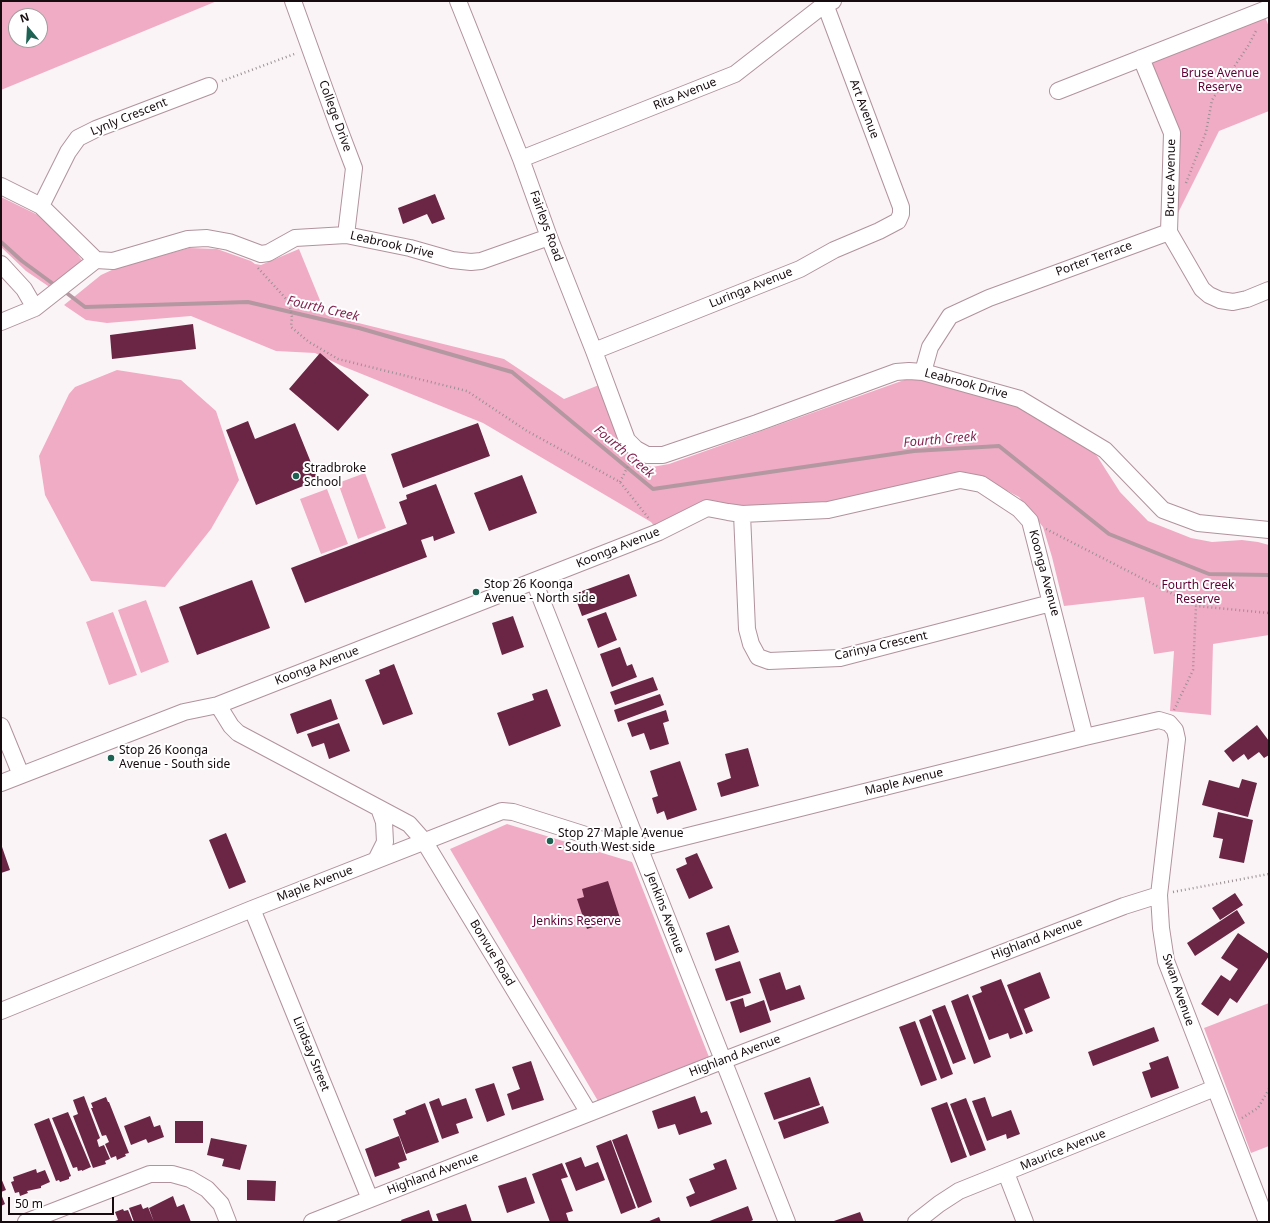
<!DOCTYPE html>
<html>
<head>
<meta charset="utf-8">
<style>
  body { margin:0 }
  #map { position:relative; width:1270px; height:1223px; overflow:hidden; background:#fbf4f7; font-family:"Noto Sans",sans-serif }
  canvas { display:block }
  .frame { position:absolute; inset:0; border:2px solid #160b0f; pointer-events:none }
  .north { position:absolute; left:8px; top:8px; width:40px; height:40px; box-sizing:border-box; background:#fff; border:1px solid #a29d9f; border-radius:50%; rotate:342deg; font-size:11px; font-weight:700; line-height:16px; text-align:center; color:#160b0f }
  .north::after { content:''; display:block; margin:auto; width:14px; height:18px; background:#1e6253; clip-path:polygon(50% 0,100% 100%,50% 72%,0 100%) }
  .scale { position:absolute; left:8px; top:1197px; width:106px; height:18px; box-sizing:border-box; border:2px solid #160b0f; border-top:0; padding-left:5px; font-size:12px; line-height:14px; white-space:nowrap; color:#160b0f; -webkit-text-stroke:3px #fff; paint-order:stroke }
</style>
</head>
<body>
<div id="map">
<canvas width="1270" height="1223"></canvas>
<div class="frame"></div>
<div class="north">N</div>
<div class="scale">50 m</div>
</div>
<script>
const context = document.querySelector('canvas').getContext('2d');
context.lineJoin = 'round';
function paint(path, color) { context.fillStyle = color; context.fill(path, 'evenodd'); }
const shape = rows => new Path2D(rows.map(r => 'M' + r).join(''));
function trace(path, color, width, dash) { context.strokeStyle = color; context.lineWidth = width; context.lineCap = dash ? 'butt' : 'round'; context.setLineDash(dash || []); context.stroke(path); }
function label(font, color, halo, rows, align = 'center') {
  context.font = font + ' "Noto Sans",sans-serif'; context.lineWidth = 4; context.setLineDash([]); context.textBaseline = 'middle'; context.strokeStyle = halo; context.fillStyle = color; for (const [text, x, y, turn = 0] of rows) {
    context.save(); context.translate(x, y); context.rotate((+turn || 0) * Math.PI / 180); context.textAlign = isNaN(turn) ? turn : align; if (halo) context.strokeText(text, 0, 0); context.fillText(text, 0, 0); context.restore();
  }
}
const green = shape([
  [1,1,217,1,1,90],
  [16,16,40,16,40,40,16,40],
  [1264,14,1269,27,1269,111,1219,131,1174,221,1176,131,1146,61],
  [1,197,40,216,68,242,84,263,51,288,26,271,1,247],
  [189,248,217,249,251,261,255,264,261,265,299,249,326,315,504,359,564,399,604,383,634,456,640,462,652,467,669,464,907,379,928,381,1019,403,1079,439,1097,456,1120,492,1148,521,1191,538,1212,542,1242,540,1258,542,1269,545,1269,635,1213,644,1211,715,1170,711,1174,651,1154,654,1144,597,1064,606,1052,557,1043,527,1019,497,981,477,828,510,706,508,659,532,651,522,483,423,342,366,315,353,276,351,191,316,107,323,86,320,64,305,101,275,114,269],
  [117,370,181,380,216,411,239,480,211,529,165,587,91,581,45,495,39,456,69,394,75,387],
  [365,473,386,528,358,539,338,483],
  [327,489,348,544,321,554,300,499],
  [146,600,169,662,141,673,118,610],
  [113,612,137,675,109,685,86,622],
  [507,824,632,862,709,1057,598,1101,450,849],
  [1269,1003,1269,1146,1251,1153,1204,1028]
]);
const stream = shape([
  [1,242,22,261,56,286],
  [64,291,85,307,248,302,359,328,512,372,653,489,914,451,999,446,1109,534,1209,574,1269,575]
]);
const building = shape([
  [435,194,445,219,432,224,427,214,403,224,398,208],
  [193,324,196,349,112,359,110,335],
  [320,353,369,395,338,431,289,389],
  [248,421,255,439,295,423,318,480,256,505,226,430],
  [478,423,490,456,403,488,391,454],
  [522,475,537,513,489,531,474,493],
  [436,484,455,533,434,541,433,536,421,540,427,557,305,603,291,568,407,524,399,502,407,499,406,495],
  [629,574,637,596,582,616,574,594],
  [252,580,270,628,197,655,179,607],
  [606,612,617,640,598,648,587,619],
  [513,616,524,647,502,655,492,623],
  [620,647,627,666,632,664,637,677,612,687,600,654],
  [394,664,413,714,383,725,365,680,380,674,379,670],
  [653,677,658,690,615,705,610,692],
  [547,689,561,726,509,746,497,713,534,700,532,694],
  [660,694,664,705,618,722,614,710],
  [331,699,338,719,297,734,290,714],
  [666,710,669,721,663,723,669,744,650,750,644,733,632,737,627,723],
  [339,723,350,751,329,759,324,743,312,747,307,734],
  [1257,725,1269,741,1269,755,1264,758,1259,752,1248,760,1244,754,1233,762,1224,751],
  [748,748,759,786,721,797,717,783,731,778,725,754],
  [680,761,697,810,667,820,664,811,657,814,652,798,658,796,650,771],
  [1242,779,1257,783,1248,817,1202,805,1209,780,1239,788],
  [1218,812,1253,820,1244,863,1219,858,1223,839,1213,837],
  [226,833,246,882,229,889,209,840],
  [1,844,10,870,1,873],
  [697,853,713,888,689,899,676,869,687,864,685,858],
  [608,881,620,918,587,929,577,899,584,897,582,889],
  [1235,893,1243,905,1220,920,1212,908],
  [1237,910,1245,923,1195,956,1187,943],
  [729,925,739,952,715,961,706,933],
  [1238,933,1269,954,1269,956,1237,1003,1230,998,1218,1016,1201,1004,1221,975,1230,981,1238,969,1221,958],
  [740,961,751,993,726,1001,715,969],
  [780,972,786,990,800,985,805,999,770,1011,759,979],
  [1040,972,1050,998,1024,1009,1033,1031,1026,1034,1007,985],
  [1001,979,1023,1034,1010,1039,1008,1033,989,1040,972,996,982,992,980,987],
  [968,994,991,1057,974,1064,951,1001],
  [743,998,745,1007,764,1000,771,1022,740,1033,730,1002],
  [945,1005,966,1059,953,1064,932,1010],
  [931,1015,953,1074,941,1079,919,1020],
  [915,1021,937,1080,921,1086,899,1027],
  [1154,1027,1159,1041,1093,1066,1088,1052],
  [1168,1056,1179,1088,1151,1098,1142,1072,1151,1069,1149,1063],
  [531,1061,544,1100,512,1110,507,1094,520,1089,512,1067],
  [810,1077,820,1105,774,1120,764,1093],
  [494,1083,505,1115,487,1122,475,1089],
  [84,1096,100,1138,97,1140,99,1147,104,1145,110,1159,105,1161,106,1164,93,1168,73,1116,78,1114,73,1100],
  [695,1096,701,1113,707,1111,712,1124,679,1135,675,1124,658,1129,652,1111],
  [106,1097,108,1102,109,1102,129,1153,125,1154,126,1156,117,1160,116,1156,111,1158,105,1144,109,1142,106,1135,102,1136,91,1108,93,1108,91,1103],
  [985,1097,992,1117,1011,1110,1020,1134,1007,1139,1006,1134,987,1141,972,1101],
  [439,1098,442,1106,466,1098,473,1118,456,1124,459,1133,442,1139,429,1102],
  [966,1098,986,1150,970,1156,950,1104],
  [947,1102,967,1157,951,1163,931,1108],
  [425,1103,439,1142,406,1154,393,1119,406,1114,405,1111],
  [823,1106,829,1123,784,1139,778,1122],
  [68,1112,91,1167,82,1171,82,1170,78,1171,77,1167,73,1168,52,1118],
  [150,1116,154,1127,160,1125,164,1137,148,1143,146,1139,131,1145,124,1126],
  [49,1118,71,1176,69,1177,69,1179,60,1182,59,1180,56,1181,34,1124],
  [175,1121,203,1121,203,1143,175,1143],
  [627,1134,652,1202,638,1208,612,1140],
  [399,1136,407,1160,398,1163,400,1168,375,1177,365,1149],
  [211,1138,247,1145,240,1170,222,1166,224,1159,207,1155],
  [611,1140,636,1208,621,1214,596,1146],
  [581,1157,585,1167,598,1162,605,1180,576,1191,565,1163],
  [726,1159,737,1189,690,1207,686,1197,695,1193,689,1179,715,1169,713,1164],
  [562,1163,568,1177,561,1179,573,1211,566,1213,569,1222,550,1222,532,1174],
  [36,1169,37,1173,45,1170,50,1182,41,1186,41,1188,27,1191,28,1193,20,1196,19,1192,15,1193,11,1182,14,1181,13,1177],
  [526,1177,535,1203,507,1213,498,1186],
  [1,1178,6,1190,1,1192],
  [247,1180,276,1181,275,1201,247,1200],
  [1,1194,5,1204,1,1206],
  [173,1196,177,1207,184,1204,191,1222,154,1222,149,1208],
  [141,1204,143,1209,148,1207,154,1222,134,1222,129,1208],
  [466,1204,472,1222,439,1222,436,1214],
  [748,1206,753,1220,749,1222,707,1222],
  [123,1209,124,1211,128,1210,133,1222,112,1222,118,1220,115,1212],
  [429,1210,433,1222,402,1222,401,1220],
  [860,1212,864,1222,831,1222],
  [659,1217,661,1222,647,1222]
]);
const path = shape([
  [222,81,297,53],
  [1186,183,1206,132,1212,100,1248,46,1257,29],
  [258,268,289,302,292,317,291,327,309,342,338,359,467,391,527,431,620,482,650,520],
  [620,482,630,462],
  [1046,529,1196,606,1269,613],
  [1174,710,1193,670,1196,606],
  [1173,892,1269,874],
  [1242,1118,1258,1108,1269,1089]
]);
const minor = shape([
  [293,1,338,126,354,168,346,235],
  [458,1,521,159,549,237,594,351,627,440,636,449,647,455,663,455,757,423,896,372,909,371,923,372,1020,399,1105,450,1163,510,1198,523,1269,530],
  [1141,58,1172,133,1169,232],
  [1058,91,1269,8],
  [521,159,735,74,825,4,833,1],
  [1,186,41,206,96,260],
  [41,206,68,152,78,138,96,129,209,86],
  [1,264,24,289,35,308],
  [1,322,35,308,96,260,113,261,188,239,207,238,229,242,261,254,268,253,295,238,346,235,410,248,452,260,471,262,481,261,549,237],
  [594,351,800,269,834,250,879,231,898,221,901,214,901,207,825,4],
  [923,372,930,347,950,316,989,298,1169,232,1202,289,1209,295,1220,300,1233,302,1247,299,1269,290],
  [742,514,747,629,751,644,758,657,769,661,840,658,1051,603],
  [534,581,787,1222],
  [218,705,231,726,238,733,409,824,424,841,589,1113],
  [1,726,21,775],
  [1,783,184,712,218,705,659,532,707,508,728,512,742,514,828,510,960,480,981,484,1019,509,1030,521,1085,737],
  [640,848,1085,737,1159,720,1169,723,1175,730,1177,739,1159,895,1161,928,1166,961,1267,1222],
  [376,860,385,842,384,822,379,808],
  [252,909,370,1199],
  [1,1011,252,909,502,811,513,812,592,837,607,841,634,833],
  [1006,1173,1025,1222],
  [26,1222,150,1174,172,1174,190,1179,207,1189,221,1204,228,1222],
  [312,1222,714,1064,1124,906,1159,895],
  [916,1222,939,1204,959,1191,1215,1088]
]);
const markers = [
  [296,476,4,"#1e6253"],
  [476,592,4,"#1e6253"],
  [111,758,4,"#1e6253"],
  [550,841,4,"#1e6253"]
];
const parkNames = [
  ["Bruse Avenue",1220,74],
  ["Reserve",1220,88],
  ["Fourth Creek",1198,586],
  ["Reserve",1198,600],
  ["Jenkins Reserve",577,922]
];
const streetNames = [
  ["Rita Avenue",685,94,-22],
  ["Art Avenue",864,109,69],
  ["College Drive",335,116,70],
  ["Lynly Crescent",129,117,-22],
  ["Bruce Avenue",1171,178,-89],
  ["Fairleys Road",546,226,70],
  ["Leabrook Drive",392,245,13],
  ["Porter Terrace",1094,259,-20],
  ["Luringa Avenue",751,288,-22],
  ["Leabrook Drive",966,384,15],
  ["Koonga Avenue",618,548,-22],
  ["Koonga Avenue",1044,573,75],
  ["Carinya Crescent",881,646,-13],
  ["Koonga Avenue",317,666,-21],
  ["Maple Avenue",904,782,-14],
  ["Maple Avenue",315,884,-21],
  ["Jenkins Avenue",665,913,69],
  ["Highland Avenue",1037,939,-21],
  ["Bonvue Road",492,953,59],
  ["Swan Avenue",1178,990,71],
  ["Lindsay Street",311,1054,68],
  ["Highland Avenue",735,1056,-21],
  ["Maurice Avenue",1063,1150,-22],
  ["Highland Avenue",433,1174,-21]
];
const poiNames = [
  ["Stradbroke",304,469],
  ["School",304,483],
  ["Stop 26 Koonga",484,585],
  ["Avenue - North side",484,599],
  ["Stop 26 Koonga",119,751],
  ["Avenue - South side",119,765],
  ["Stop 27 Maple Avenue",558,834],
  ["- South West side",558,848]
];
const waterNames = [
  ["Fourth Creek",323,309,13],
  ["Fourth Creek",940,440,-5],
  ["Fourth Creek",624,452,40]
];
paint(green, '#f1acc5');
trace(stream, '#b498a1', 4);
paint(building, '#6a2644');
trace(minor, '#b1929d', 18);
trace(path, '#999094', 2.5, [1, 3]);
trace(minor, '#fff', 16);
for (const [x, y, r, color] of markers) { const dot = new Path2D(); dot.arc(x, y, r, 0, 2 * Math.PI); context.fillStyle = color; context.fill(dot); trace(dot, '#fff', 1.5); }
label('12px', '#620036', '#fff', parkNames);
label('12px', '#160b0f', '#fff', streetNames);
label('12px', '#160b0f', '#fff', poiNames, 'left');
label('italic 13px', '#832652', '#fff', waterNames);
</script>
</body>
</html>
